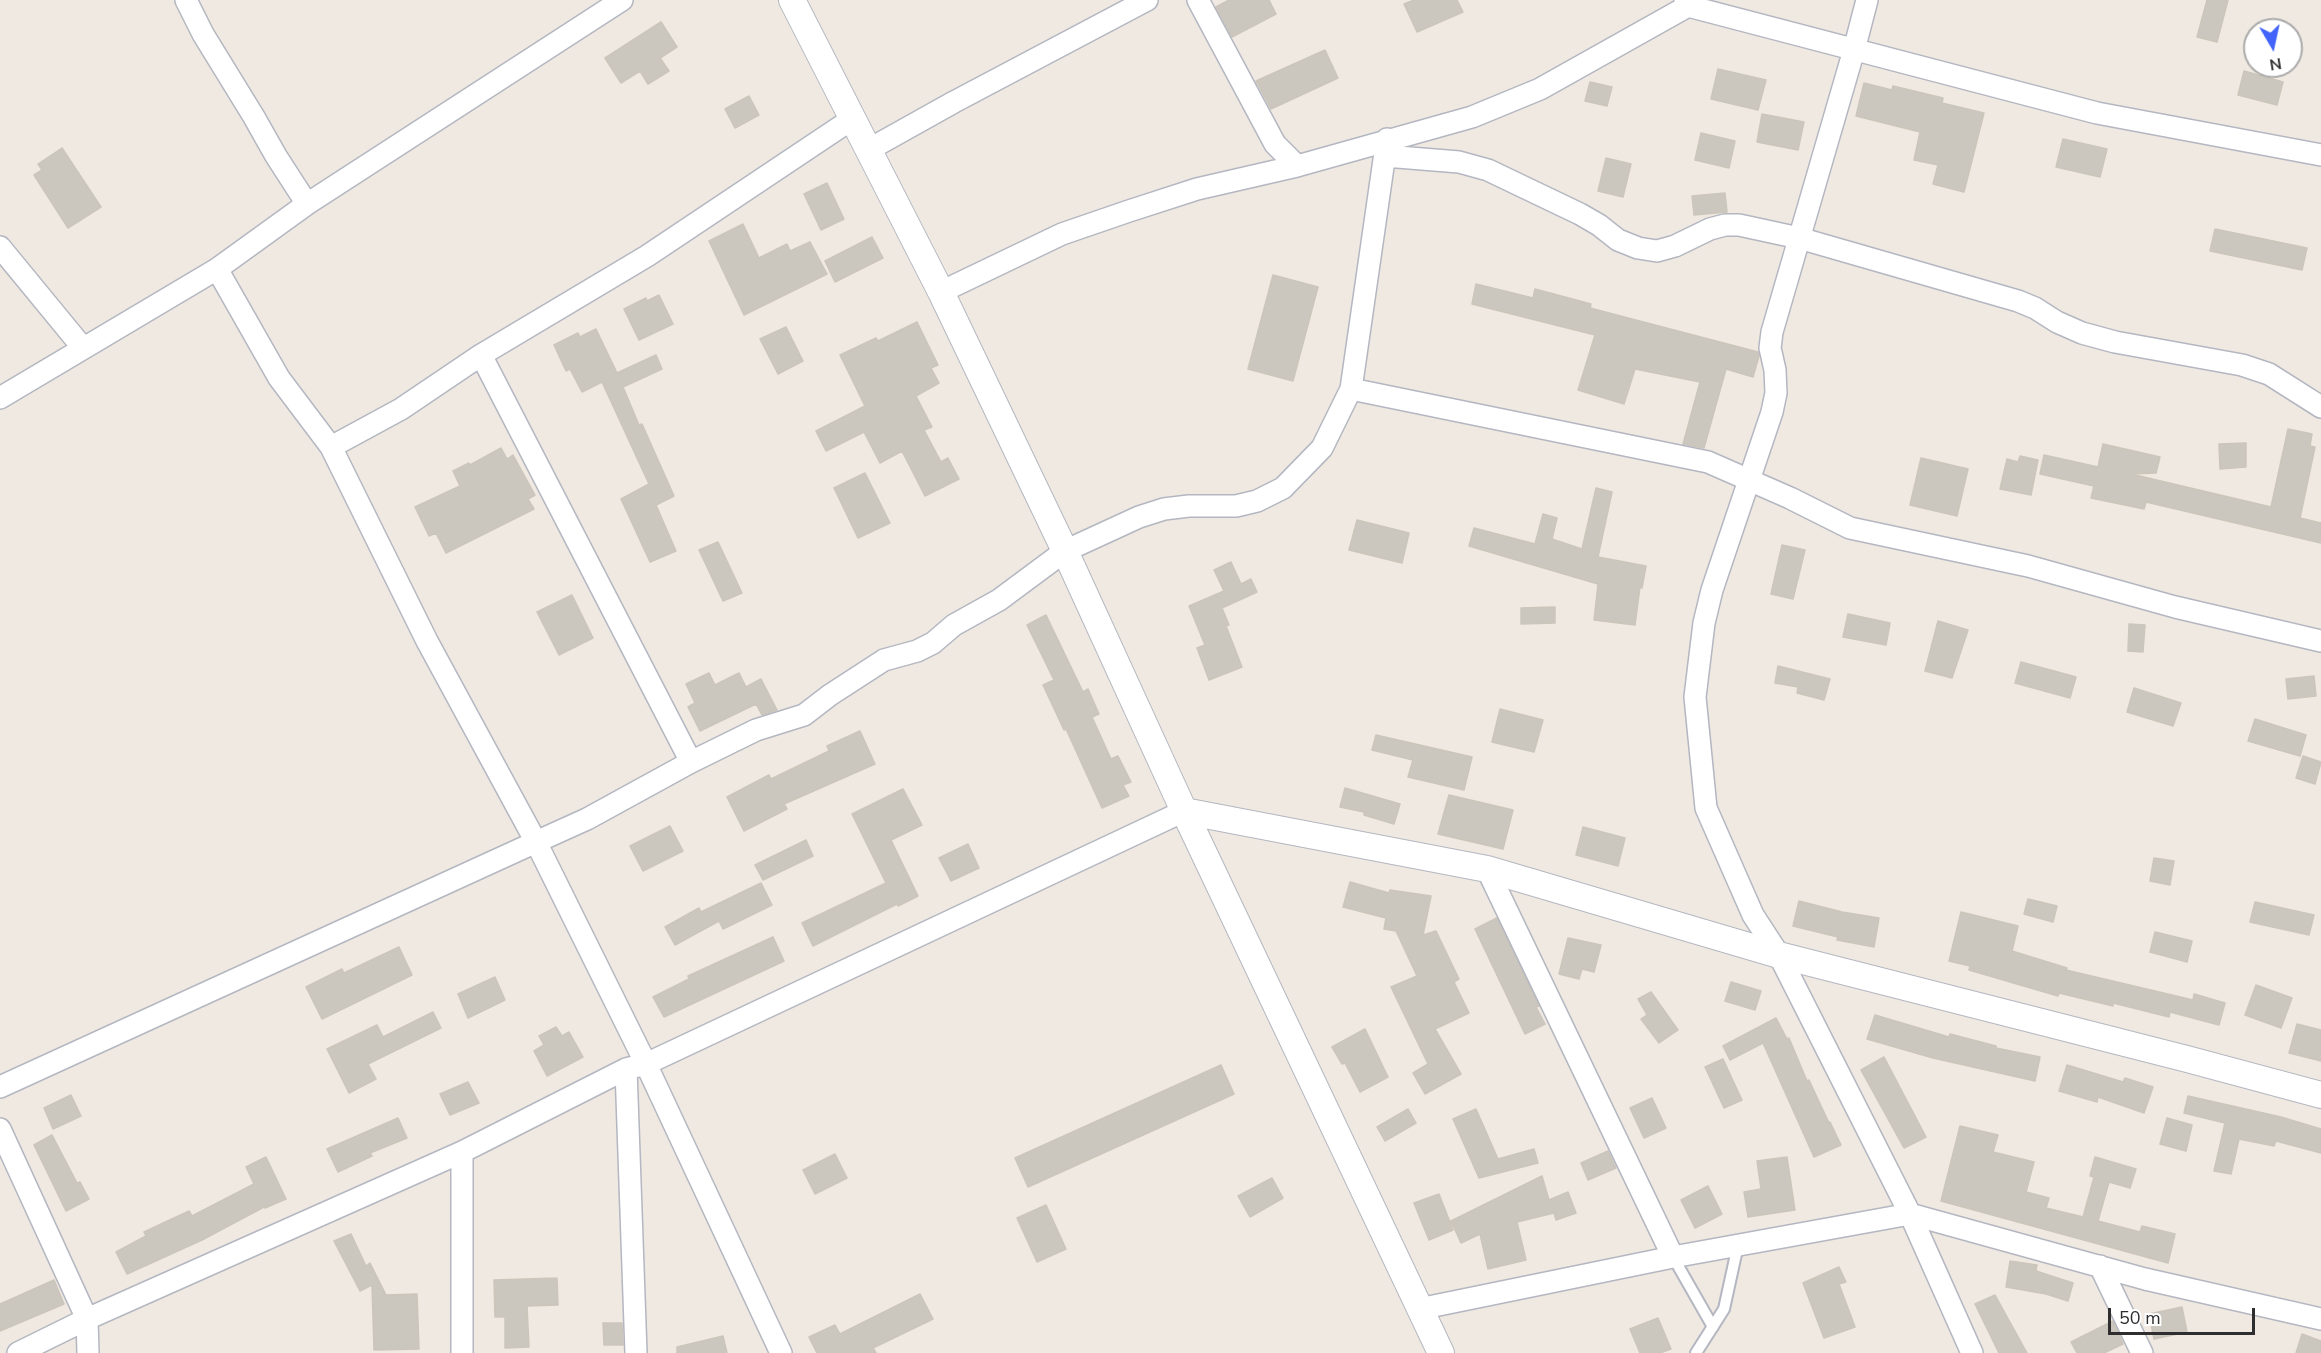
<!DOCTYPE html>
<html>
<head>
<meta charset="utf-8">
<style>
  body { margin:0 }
  #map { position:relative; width:2321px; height:1353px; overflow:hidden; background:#efe9e1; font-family:"Nunito Sans",sans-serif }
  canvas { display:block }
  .north { position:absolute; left:2243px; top:18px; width:60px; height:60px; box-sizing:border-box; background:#fff; border:2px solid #ababab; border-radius:50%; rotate:171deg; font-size:16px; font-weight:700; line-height:24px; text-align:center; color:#2e2e2e }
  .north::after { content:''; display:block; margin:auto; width:21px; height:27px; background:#4264fb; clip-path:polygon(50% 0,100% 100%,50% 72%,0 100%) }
  .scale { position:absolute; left:2108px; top:1308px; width:147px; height:27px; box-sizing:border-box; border:3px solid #2e2e2e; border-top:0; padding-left:8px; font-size:18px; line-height:21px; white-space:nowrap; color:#2e2e2e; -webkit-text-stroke:4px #fff; paint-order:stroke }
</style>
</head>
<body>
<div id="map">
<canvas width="2321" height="1353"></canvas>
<div class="north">N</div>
<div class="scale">50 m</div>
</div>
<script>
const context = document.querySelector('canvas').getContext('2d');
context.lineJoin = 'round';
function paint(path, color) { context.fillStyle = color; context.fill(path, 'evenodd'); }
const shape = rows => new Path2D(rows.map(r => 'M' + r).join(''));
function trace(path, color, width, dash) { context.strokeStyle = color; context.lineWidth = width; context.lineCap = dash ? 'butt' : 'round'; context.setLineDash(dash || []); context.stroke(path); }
const building = shape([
  [1229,0,1269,0,1276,14,1232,37,1216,7,1229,0],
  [1414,0,1457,0,1463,12,1417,32,1404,4,1414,0],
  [2207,0,2228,0,2217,42,2197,37,2207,0],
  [661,22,677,47,660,58,669,71,648,84,640,71,621,83,605,58,661,22],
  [1325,50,1338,78,1271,109,1256,81,1325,50],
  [1718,69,1766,80,1758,110,1711,99,1718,69],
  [2244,71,2283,82,2277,105,2238,95,2244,71],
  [1590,82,1612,87,1607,106,1585,101,1590,82],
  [1864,83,1892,90,1893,86,1943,98,1942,103,1984,113,1964,192,1933,184,1938,165,1914,160,1920,132,1856,116,1864,83],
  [749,96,759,115,735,128,725,109,749,96],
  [1762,114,1804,122,1798,150,1757,142,1762,114],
  [1701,133,1735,141,1729,168,1695,160,1701,133],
  [2063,139,2107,149,2100,177,2056,167,2063,139],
  [62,148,101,207,68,228,34,175,42,170,38,164,62,148],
  [1606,158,1631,164,1623,197,1598,191,1606,158],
  [827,183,844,219,821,230,804,194,827,183],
  [1725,193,1727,212,1694,215,1692,196,1725,193],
  [743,224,759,258,787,244,790,251,810,242,827,274,744,315,709,241,743,224],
  [2215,229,2307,248,2302,270,2210,251,2215,229],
  [872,237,883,258,835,282,825,261,872,237],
  [1273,275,1318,287,1293,381,1248,369,1273,275],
  [1476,284,1533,298,1535,289,1591,304,1590,308,1758,352,1759,356,1753,377,1726,369,1704,448,1683,444,1700,382,1635,369,1624,404,1578,390,1595,335,1472,304,1476,284],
  [659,295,673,324,639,340,624,309,646,298,647,301,659,295],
  [917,322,938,365,931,368,939,383,916,396,932,427,924,430,941,462,948,458,959,479,925,496,902,451,880,463,864,432,826,451,816,431,865,406,840,355,876,338,878,341,917,322],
  [786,327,803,361,778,374,760,339,786,327],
  [596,329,617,373,656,355,662,369,623,387,639,425,642,424,674,496,656,505,676,551,650,562,621,499,649,484,602,382,582,392,570,369,566,371,554,345,578,333,580,337,596,329],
  [2288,429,2312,434,2310,446,2315,447,2300,518,2321,523,2321,543,2146,502,2144,509,2091,498,2094,486,2040,474,2044,455,2098,467,2103,444,2160,457,2156,473,2131,474,2271,507,2288,429],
  [2246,443,2246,467,2220,469,2219,444,2246,443],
  [501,448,507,459,513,455,535,495,528,499,534,509,446,553,436,533,429,536,415,507,460,486,453,471,469,463,470,465,501,448],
  [2020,456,2038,460,2031,495,2000,489,2007,459,2018,462,2020,456],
  [1921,458,1968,469,1957,516,1910,505,1921,458],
  [865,473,890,523,858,538,834,488,865,473],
  [1596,488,1612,492,1598,557,1646,566,1642,588,1640,587,1635,625,1594,620,1598,584,1469,546,1474,528,1535,544,1543,514,1557,518,1552,539,1582,549,1596,488],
  [1357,520,1409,533,1402,563,1349,550,1357,520],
  [718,542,742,593,723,601,699,550,718,542],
  [1782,545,1805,550,1793,599,1771,594,1782,545],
  [1231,562,1241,584,1251,579,1257,592,1222,608,1229,625,1226,626,1242,667,1209,680,1197,648,1205,645,1189,606,1224,591,1214,570,1231,562],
  [572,595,593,638,559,655,537,612,572,595],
  [1555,607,1555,623,1521,624,1521,608,1555,607],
  [1848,614,1890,623,1886,645,1843,637,1848,614],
  [1046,615,1083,692,1088,689,1099,714,1092,717,1111,759,1118,756,1131,782,1123,785,1129,796,1102,808,1066,729,1064,730,1043,685,1054,680,1027,625,1046,615],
  [1938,621,1968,630,1952,678,1925,671,1938,621],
  [2129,624,2145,625,2143,652,2128,651,2129,624],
  [2021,662,2076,677,2070,698,2015,683,2021,662],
  [1778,666,1830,679,1824,700,1797,693,1798,687,1775,683,1778,666],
  [709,673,715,685,739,673,746,687,761,679,777,710,762,715,756,704,700,731,688,707,695,703,686,684,709,673],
  [2314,676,2316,696,2288,699,2286,679,2314,676],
  [2134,688,2181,703,2173,726,2127,712,2134,688],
  [1500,709,1543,720,1534,752,1492,742,1500,709],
  [2255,719,2306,735,2300,756,2248,741,2255,719],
  [860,731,875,764,784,804,787,809,744,831,727,797,769,775,771,779,829,751,827,746,860,731],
  [1376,735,1472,757,1464,790,1408,777,1413,760,1372,750,1376,735],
  [2303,756,2321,762,2315,784,2296,778,2303,756],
  [1345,788,1400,804,1394,824,1364,815,1364,812,1340,807,1345,788],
  [903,789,922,825,891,840,918,896,898,906,897,904,813,946,802,923,886,883,852,814,903,789],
  [1449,795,1513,810,1503,849,1438,834,1449,795],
  [670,826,683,851,643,871,630,846,670,826],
  [1583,827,1625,838,1618,866,1576,855,1583,827],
  [806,840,813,856,763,880,755,865,806,840],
  [968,844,979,868,951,881,939,858,968,844],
  [2154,858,2174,861,2170,885,2150,881,2154,858],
  [1350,882,1389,893,1390,890,1431,896,1423,935,1436,931,1459,979,1454,982,1469,1013,1435,1029,1461,1074,1425,1094,1413,1073,1428,1064,1391,987,1417,976,1396,931,1384,929,1386,918,1343,907,1350,882],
  [761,883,772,905,723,929,719,921,675,945,665,927,699,908,701,912,761,883],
  [2028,899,2057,906,2053,922,2024,914,2028,899],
  [1799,901,1842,912,1879,918,1874,947,1837,940,1838,937,1793,926,1799,901],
  [2255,902,2314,915,2309,935,2250,922,2255,902],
  [1961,912,2018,926,2012,951,2067,968,2066,970,2193,1000,2194,994,2225,1003,2219,1025,2170,1012,2169,1017,2113,1003,2113,1006,2059,993,2058,996,1969,970,1970,966,1949,961,1961,912],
  [1497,918,1539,1006,1536,1007,1545,1024,1525,1034,1475,929,1497,918],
  [2155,932,2192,941,2187,962,2150,952,2155,932],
  [773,937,784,961,664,1017,653,997,689,979,688,976,773,937],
  [1568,938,1601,945,1594,972,1582,969,1579,979,1559,974,1568,938],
  [399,947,412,975,322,1019,306,987,342,969,344,973,399,947],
  [495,977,505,1000,468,1018,458,994,495,977],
  [1731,982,1761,991,1755,1010,1725,1001,1731,982],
  [2256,985,2292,998,2281,1028,2245,1015,2256,985],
  [1651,992,1678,1030,1659,1043,1641,1019,1647,1015,1638,999,1651,992],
  [433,1012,441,1028,368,1064,376,1079,349,1093,327,1049,377,1025,383,1037,433,1012],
  [1875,1015,1949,1037,1950,1034,1996,1046,1996,1048,2040,1057,2035,1081,1933,1058,1867,1039,1875,1015],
  [1776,1018,1787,1039,1789,1038,1807,1081,1809,1080,1829,1123,1830,1122,1841,1145,1814,1157,1763,1043,1730,1060,1723,1046,1776,1018],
  [2297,1024,2321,1030,2321,1061,2289,1053,2297,1024],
  [556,1027,562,1036,569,1032,583,1057,547,1076,534,1051,544,1045,539,1036,556,1027],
  [1365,1029,1388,1077,1360,1092,1345,1063,1342,1064,1332,1047,1365,1029],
  [1884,1057,1926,1137,1904,1148,1861,1070,1884,1057],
  [1723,1059,1742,1100,1724,1108,1705,1067,1723,1059],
  [1221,1065,1234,1094,1028,1187,1015,1158,1221,1065],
  [2067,1065,2123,1082,2125,1078,2153,1087,2144,1113,2098,1097,2097,1102,2059,1091,2067,1065],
  [468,1082,479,1103,450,1115,440,1094,468,1082],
  [71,1095,81,1116,53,1129,44,1108,71,1095],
  [2188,1096,2281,1117,2321,1129,2321,1153,2276,1141,2274,1146,2239,1139,2231,1174,2214,1171,2225,1123,2184,1113,2188,1096],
  [1652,1098,1666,1128,1644,1138,1630,1108,1652,1098],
  [1408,1109,1416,1123,1385,1141,1377,1127,1408,1109],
  [1476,1109,1498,1159,1534,1149,1538,1163,1479,1178,1453,1119,1476,1109],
  [398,1118,407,1138,370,1153,372,1156,338,1172,327,1149,398,1118],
  [2167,1118,2192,1125,2186,1151,2160,1144,2167,1118],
  [1960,1126,1998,1135,1993,1152,2034,1162,2026,1192,2049,1198,2046,1208,2083,1217,2094,1177,2090,1176,2095,1157,2136,1169,2130,1188,2109,1182,2098,1221,2140,1232,2142,1226,2175,1234,2168,1263,1941,1201,1960,1126],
  [52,1135,77,1183,80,1182,89,1199,66,1211,34,1145,52,1135],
  [1608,1151,1616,1168,1588,1180,1581,1163,1608,1151],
  [835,1154,847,1178,815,1194,803,1170,835,1154],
  [266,1157,286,1199,265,1208,264,1207,202,1240,127,1274,116,1252,146,1236,144,1232,189,1211,192,1216,254,1184,246,1167,266,1157],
  [1787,1157,1795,1210,1748,1217,1744,1192,1761,1189,1757,1161,1787,1157],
  [1542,1176,1549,1200,1568,1192,1576,1213,1556,1220,1554,1213,1517,1222,1526,1260,1488,1269,1480,1234,1461,1243,1451,1221,1542,1176],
  [1272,1178,1283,1198,1250,1217,1238,1196,1272,1178],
  [1708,1186,1722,1214,1695,1228,1681,1200,1708,1186],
  [1439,1194,1453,1230,1429,1240,1414,1203,1439,1194],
  [1046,1205,1066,1249,1037,1262,1017,1218,1046,1205],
  [351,1234,366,1266,370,1263,386,1295,417,1294,419,1349,374,1350,372,1285,360,1291,334,1241,351,1234],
  [2010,1261,2037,1265,2036,1271,2073,1283,2068,1301,2046,1294,2006,1287,2010,1261],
  [1839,1267,1846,1282,1839,1284,1855,1327,1824,1338,1803,1283,1839,1267],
  [557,1278,558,1305,527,1306,529,1347,505,1348,505,1317,495,1317,494,1280,557,1278],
  [54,1280,64,1304,0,1331,0,1304,54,1280],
  [920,1294,933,1319,873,1348,876,1353,817,1353,809,1337,835,1325,840,1334,920,1294],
  [1995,1295,2027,1353,1999,1353,1975,1304,1995,1295],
  [2182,1307,2187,1332,2154,1339,2149,1314,2182,1307],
  [1658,1318,1671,1349,1660,1353,1640,1353,1630,1329,1658,1318],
  [2113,1321,2123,1344,2104,1353,2077,1353,2071,1342,2113,1321],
  [603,1323,622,1323,623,1345,604,1345,603,1323],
  [2302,1334,2321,1341,2321,1353,2296,1353,2302,1334],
  [723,1336,727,1353,677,1353,677,1347,723,1336]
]);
const service = shape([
  [1673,1257,1713,1327],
  [1696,1353,1724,1309,1738,1245]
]);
const minor = shape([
  [186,0,203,34,254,117,276,156,307,204],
  [1198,0,1275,144,1297,166],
  [1867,0,1854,50,1772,332,1770,348,1775,370,1776,393,1772,412,1712,590,1704,623,1695,697,1706,808,1753,915,1779,955,1910,1214,2145,1279,2321,1319],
  [1688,6,2097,113,2321,155],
  [868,150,954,102,1147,0],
  [1385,156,1459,162,1488,170,1580,214,1599,225,1618,240,1638,248,1657,251,1675,246,1710,229,1725,225,1739,225,1799,238,2018,301,2035,308,2057,322,2082,333,2115,342,2242,365,2269,374,2321,407],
  [0,247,83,348],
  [941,292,1062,234,1129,211,1197,189,1297,166,1472,117,1540,89,1688,6,1685,0],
  [481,355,691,762],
  [1351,389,1708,462,1790,498,1850,528,2028,566,2175,607,2321,641],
  [0,398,217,269,307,204,622,0],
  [331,447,401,409,481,355,647,256,852,119],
  [1487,869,1673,1257],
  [626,1069,636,1353],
  [0,1087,536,842,427,641,331,447,279,378,217,269],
  [0,1129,87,1319,88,1353],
  [462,1152,462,1353],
  [2100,1266,2142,1353],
  [1419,1309,1673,1257,1910,1214,1972,1353],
  [18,1353,87,1319,462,1152,626,1069,646,1064,1184,811],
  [781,1353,646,1064,536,842,587,819,691,762,756,730,804,715,830,695,884,660,917,651,933,643,954,625,999,600,1065,551,1139,517,1164,509,1189,506,1236,506,1257,501,1283,488,1322,448,1351,389,1387,139]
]);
const tertiary = shape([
  [792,0,941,292,1065,551,1184,811,1487,869,1779,955,2187,1059,2321,1095],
  [1184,811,1441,1353]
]);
paint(building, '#cbc7bf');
trace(building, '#cbc5ba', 1.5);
trace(service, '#b4b7c1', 14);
trace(minor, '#b4b7c1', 24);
trace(tertiary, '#b4b7c1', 28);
trace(service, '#fff', 10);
trace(minor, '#fff', 21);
trace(tertiary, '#fff', 26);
</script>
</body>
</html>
